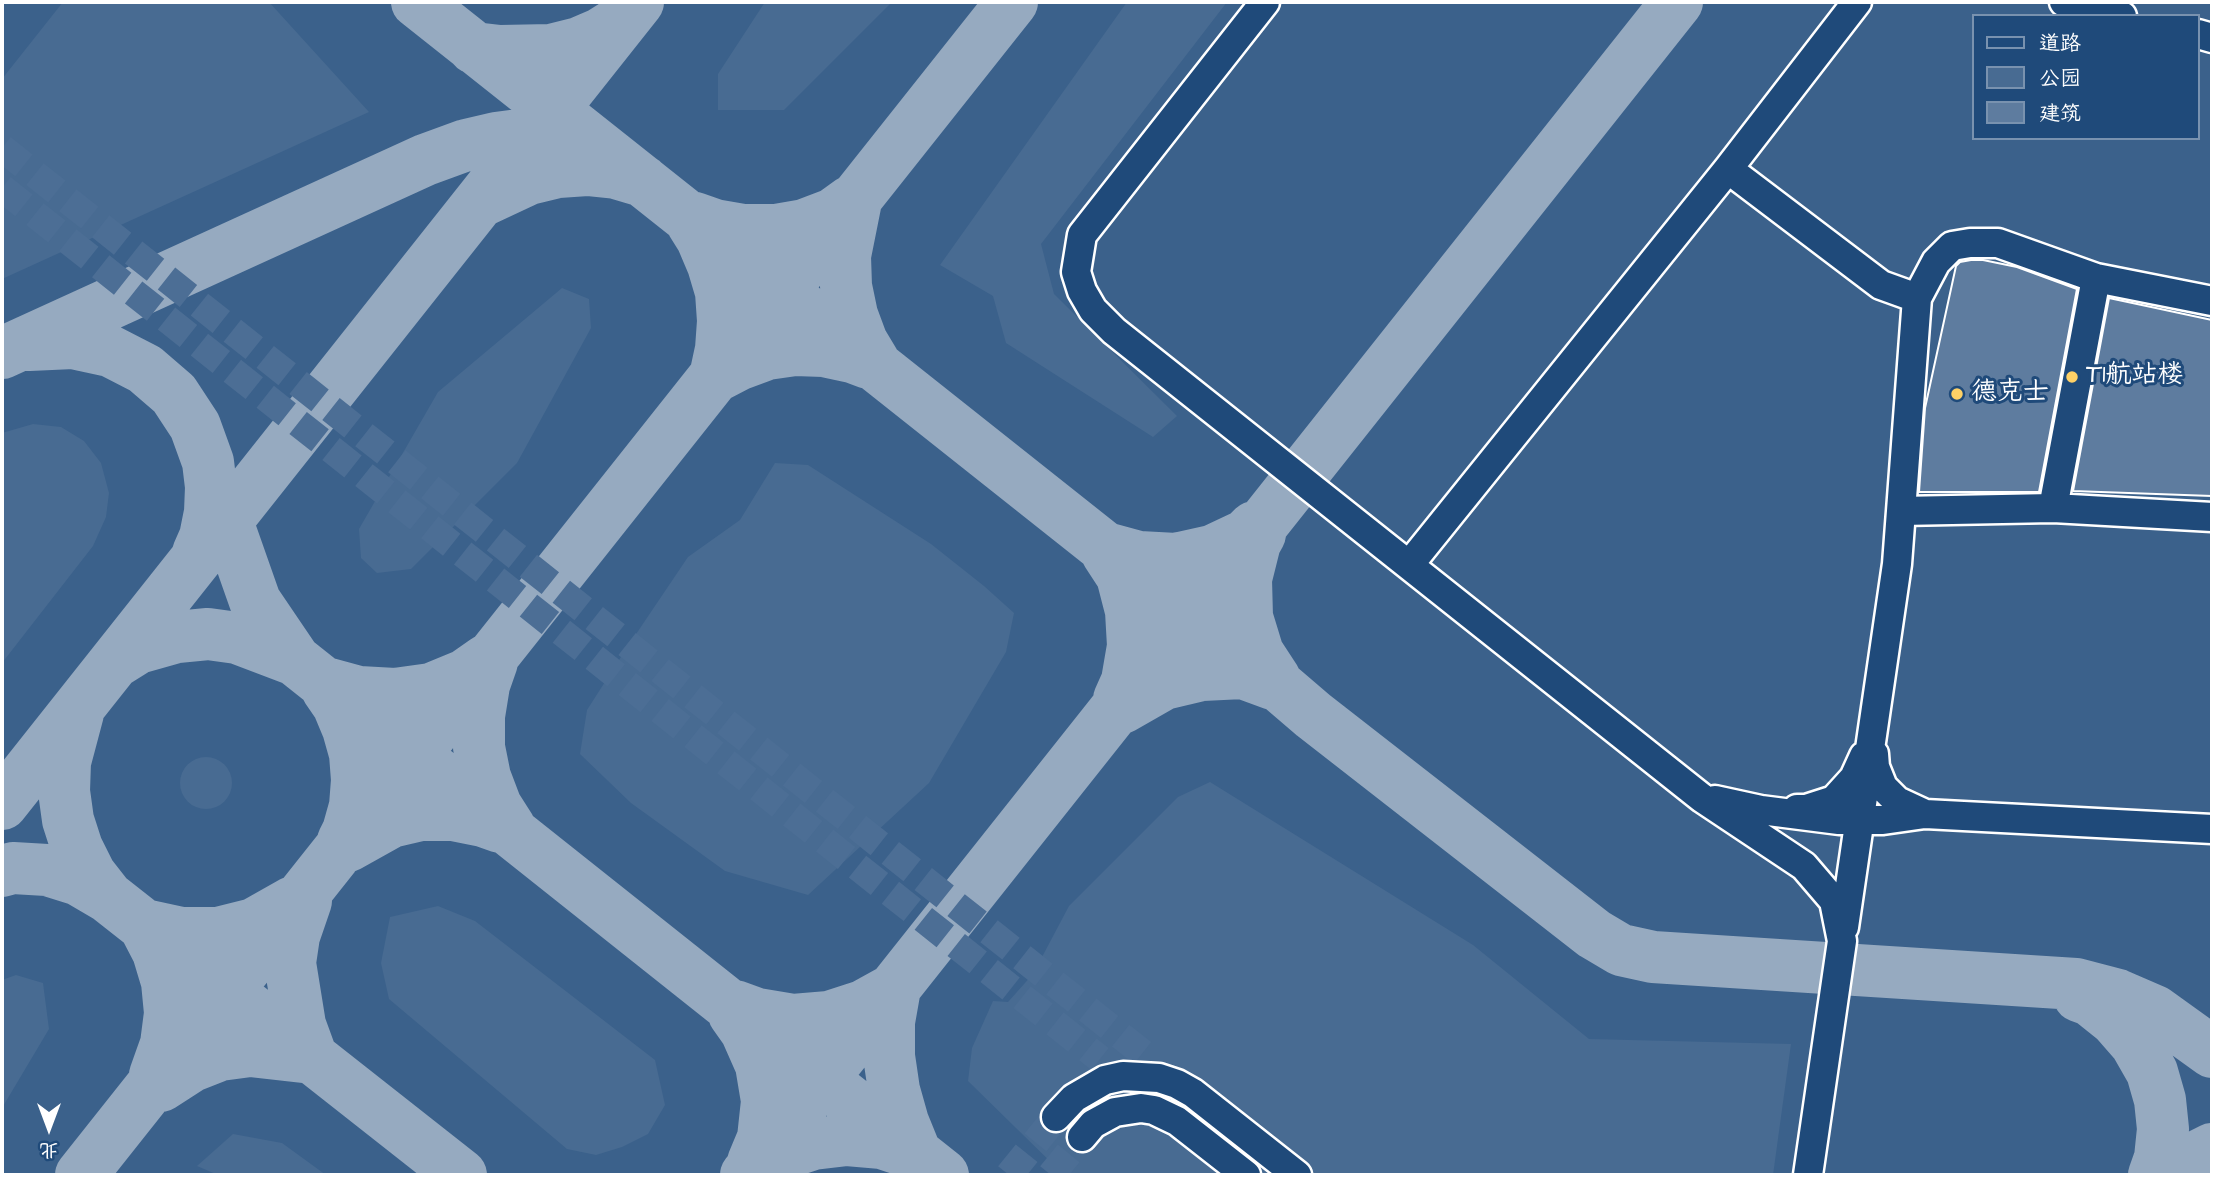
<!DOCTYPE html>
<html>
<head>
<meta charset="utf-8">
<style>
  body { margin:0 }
  #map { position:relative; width:2214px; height:1177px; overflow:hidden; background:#2c5582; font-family:"Architects Daughter","LXGW WenKai TC",sans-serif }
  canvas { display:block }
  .frame { position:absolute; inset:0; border:4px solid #fff; pointer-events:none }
  .legend { position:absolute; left:1972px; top:14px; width:228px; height:126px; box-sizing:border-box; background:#1f4a7a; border:2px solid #7992af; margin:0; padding:9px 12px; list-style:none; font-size:21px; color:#fff }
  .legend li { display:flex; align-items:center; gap:14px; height:35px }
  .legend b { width:35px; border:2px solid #7992af }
  .north { position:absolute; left:14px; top:1093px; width:70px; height:70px; -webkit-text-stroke:5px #1f4a7a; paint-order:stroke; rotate:180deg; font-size:19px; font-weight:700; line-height:28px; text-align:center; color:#fff }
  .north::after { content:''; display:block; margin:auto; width:24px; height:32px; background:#fff; clip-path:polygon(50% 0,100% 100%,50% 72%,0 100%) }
</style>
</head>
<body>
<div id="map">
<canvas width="2214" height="1177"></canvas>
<div class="frame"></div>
<ul class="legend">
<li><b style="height:9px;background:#1f4a7a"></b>道路</li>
<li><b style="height:19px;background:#486b92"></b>公园</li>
<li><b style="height:19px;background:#5e7c9f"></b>建筑</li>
</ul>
<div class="north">北</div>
</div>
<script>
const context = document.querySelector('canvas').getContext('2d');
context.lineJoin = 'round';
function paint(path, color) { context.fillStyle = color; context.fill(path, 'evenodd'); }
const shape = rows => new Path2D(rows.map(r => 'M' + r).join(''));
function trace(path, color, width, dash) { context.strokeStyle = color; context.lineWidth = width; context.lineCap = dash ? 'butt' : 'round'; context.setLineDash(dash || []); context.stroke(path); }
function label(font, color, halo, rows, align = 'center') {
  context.font = font + ' "Architects Daughter","LXGW WenKai TC",sans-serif'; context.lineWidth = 6; context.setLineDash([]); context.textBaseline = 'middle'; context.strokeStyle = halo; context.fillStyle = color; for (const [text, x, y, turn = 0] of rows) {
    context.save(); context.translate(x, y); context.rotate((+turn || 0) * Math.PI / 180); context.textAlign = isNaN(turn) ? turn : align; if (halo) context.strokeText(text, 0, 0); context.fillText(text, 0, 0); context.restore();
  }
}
const built = shape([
  [2,2,2212,2,2212,1175,2,1175],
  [1974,16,2198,16,2198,138,1974,138]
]);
const green = shape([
  [63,2,269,2,369,112,2,279,2,79],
  [765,2,892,2,784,110,718,110,718,74],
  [1127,2,1227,2,1041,244,1054,294,1177,416,1153,437,1006,343,993,296,940,265],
  [562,288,589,299,591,328,517,463,411,569,377,573,361,558,359,529,438,392],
  [33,424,61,427,84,441,101,463,109,493,106,517,93,546,2,663,2,433],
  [775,463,808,465,931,544,984,586,1014,613,1006,652,929,783,808,895,725,871,631,803,580,754,587,710,628,646,688,557,740,520],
  '180 783a26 26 0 1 1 52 0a26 26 0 1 1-52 0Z',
  [1210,782,1473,945,1589,1039,1791,1044,1773,1175,1064,1175,968,1081,972,1048,993,1001,1008,1002,1033,974,1069,906,1178,797],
  [438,906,475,921,655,1060,665,1105,648,1134,622,1147,596,1155,567,1149,389,999,381,963,390,917],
  [16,975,43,983,49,1029,2,1108,2,980],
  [233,1134,282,1143,326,1175,218,1175,197,1166]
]);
const taxiway = shape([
  [417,2,1278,685,1313,715,1594,934,1621,950,1653,957,2076,984,2118,995,2155,1011,2212,1052],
  [474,48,500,51,551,50,579,43,600,34,619,22],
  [482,201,529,179,558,172,587,170,616,173,643,181],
  [856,201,845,256,846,286,852,315,862,342,874,362],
  [695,218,715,225,744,230,775,230,804,225,833,214,851,201],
  [692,223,702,239,713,265,721,292,723,321,721,349,715,377],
  [29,345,73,343,110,351,145,369,174,394,195,426,208,462,211,487,210,512,205,537,198,553],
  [2,353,425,160,466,145,496,138,534,133,551,135],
  [715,377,740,364,767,354,795,350,824,351,852,357,868,363],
  [217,493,255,601,295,660],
  [1260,534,1255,543,1246,579,1247,617,1258,653,1275,679],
  [1106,548,1139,557,1176,559,1212,551,1246,535,1254,527],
  [1107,553,1122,576,1131,611,1133,646,1127,681,1119,699],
  [492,662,484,685,479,716,479,747,485,777,496,806,510,828],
  [114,663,138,648,177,637,208,634,237,638,295,660,943,1175],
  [326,683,359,692,395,694,431,689,465,675,485,661],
  [327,689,338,705,348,729,355,754,357,780,355,806,348,831,343,841],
  [1122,708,1164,684,1202,675,1243,673,1273,684],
  [78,713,65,762,64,791,68,820,77,848,90,874,108,897],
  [2,804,638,2],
  [348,846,391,822,421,815,453,815,483,821,500,827],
  [2,871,13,868,47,870,79,880,108,897,461,1175],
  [144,925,181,933,218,933,254,924,293,902],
  [144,925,158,952,167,982,170,1013,166,1044,155,1075],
  [895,988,889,1022,889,1056,894,1090,903,1122,916,1154],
  [2079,996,2090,1000,2115,1020,2136,1044,2152,1072,2160,1100,2163,1129,2160,1158,2154,1175],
  [735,1006,757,1014,793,1020,829,1017,863,1006,892,990],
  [734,1014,746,1031,761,1065,767,1101,763,1138,753,1162],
  [161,1086,192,1066,220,1055,250,1051,312,1058,300,1025,290,963,294,936,306,901],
  [752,1170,780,1155,813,1144,847,1140,882,1143,909,1152],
  [81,1175,1012,2],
  [746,1175,1677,2],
  [2168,1175,2184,1163,2212,1149]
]);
const building = shape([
  [1971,260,1983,260,2017,267,2077,289,2039,492,1919,492,1925,408,1956,266,1960,262,1971,260],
  [2109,298,2212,320,2212,496,2073,491,2109,298]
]);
const minorTunnel = shape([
  [2,148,1145,1055],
  [2,188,1100,1059],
  [1009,1175,1056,1117],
  [1051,1175,1082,1137]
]);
const minor = shape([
  [1265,2,1082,235,1076,272,1082,291,1093,310,1114,331,1702,798,1804,866,1834,901,1842,941,1808,1175],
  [2064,2,2122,16],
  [2198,34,2212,38],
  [1728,169,1881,285,1917,298],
  [2212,301,2096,278,1998,243,1970,243,1952,246,1936,262,1917,298,1901,511,2053,508,2212,517],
  [2053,508,2096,278],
  [1409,565,1728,169,1857,2],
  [1874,754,1875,767,1883,787,1897,801,1925,814],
  [1715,800,1761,810,1839,820,1883,820,1925,814,2212,829],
  [1797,809,1806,809,1834,800,1854,778,1864,756],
  [1844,927,1897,564,1901,511],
  [1056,1117,1074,1098,1105,1080,1123,1076,1159,1078,1177,1084,1193,1093,1297,1175],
  [1082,1137,1093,1124,1115,1112,1141,1108,1154,1110,1177,1121,1246,1175]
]);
const markers = [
  [2072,377,7,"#ffd166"],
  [1957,394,7,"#ffd166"]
];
const poiNames = [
  ["T1航站楼",2086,377],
  ["德克士",1971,394]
];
paint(built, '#3b618b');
paint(green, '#486b92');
trace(taxiway, '#96aac0', 52);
paint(building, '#5e7c9f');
trace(building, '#fff', 2);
trace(minorTunnel, '#4c6e95', 28, [28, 14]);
trace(minor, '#fff', 33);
trace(minor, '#1f4a7a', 28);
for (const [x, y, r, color] of markers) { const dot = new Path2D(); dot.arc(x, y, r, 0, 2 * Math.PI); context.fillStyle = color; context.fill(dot); trace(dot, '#1f4a7a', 2.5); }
label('26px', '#fff', '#1f4a7a', poiNames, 'left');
</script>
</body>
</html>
